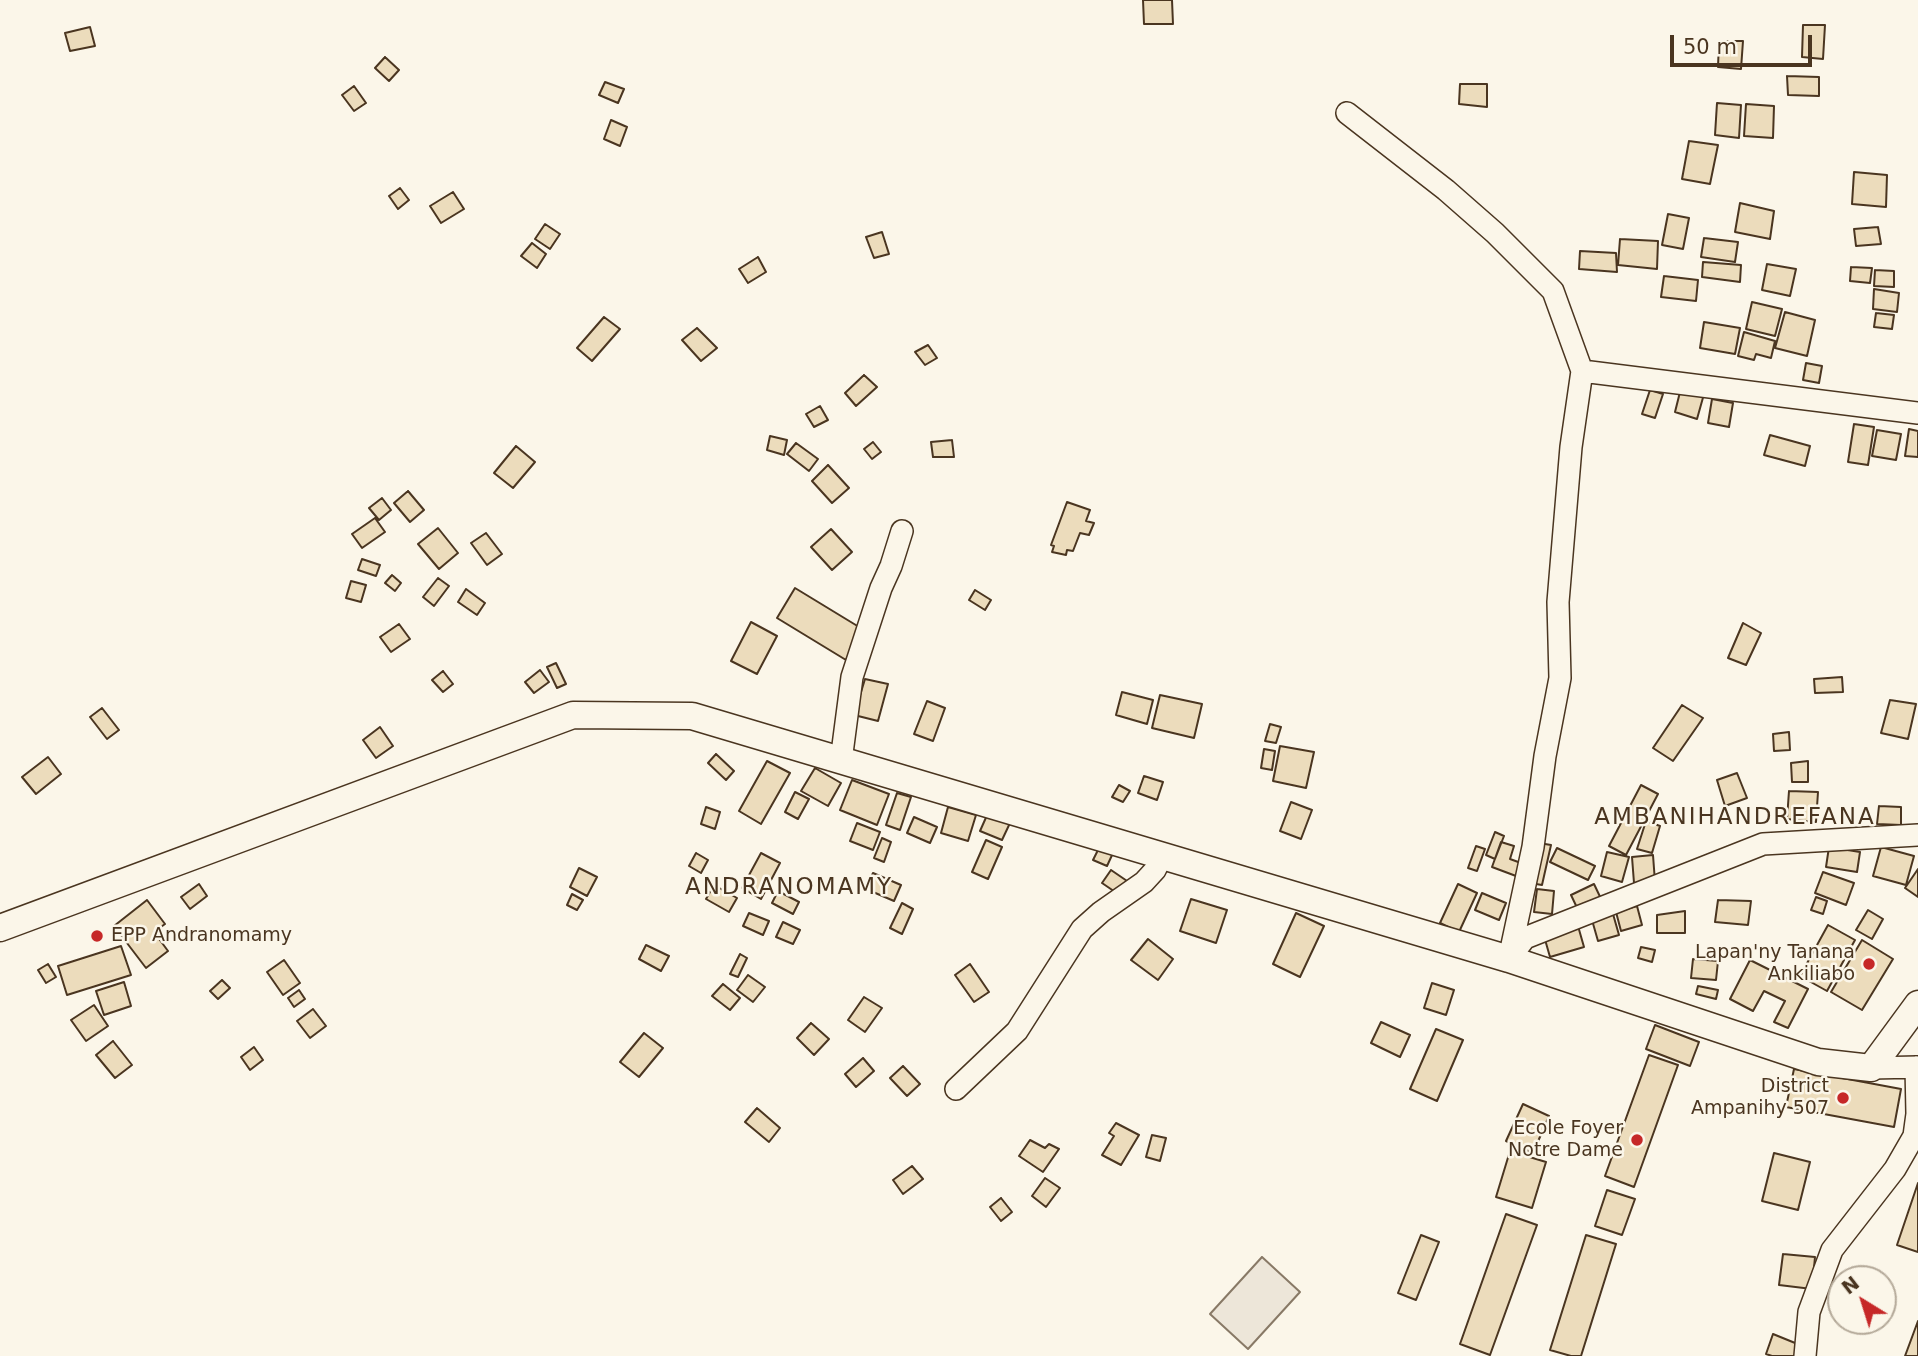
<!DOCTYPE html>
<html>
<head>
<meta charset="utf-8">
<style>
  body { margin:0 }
  #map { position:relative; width:1918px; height:1356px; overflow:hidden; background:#fbf6e9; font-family:"DejaVu Sans",sans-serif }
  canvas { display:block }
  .north { position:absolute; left:1827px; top:1265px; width:70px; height:70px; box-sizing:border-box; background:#fbf6e9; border:2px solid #b4a999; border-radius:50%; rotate:322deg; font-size:19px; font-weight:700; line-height:28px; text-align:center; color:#4a3520 }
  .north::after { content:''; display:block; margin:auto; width:24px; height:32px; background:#c62828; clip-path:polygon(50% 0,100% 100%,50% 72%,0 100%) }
  .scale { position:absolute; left:1670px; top:35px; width:142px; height:32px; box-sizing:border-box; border:4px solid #4a3520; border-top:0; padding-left:9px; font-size:21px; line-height:24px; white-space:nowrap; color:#4a3520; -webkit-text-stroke:5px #fbf6e9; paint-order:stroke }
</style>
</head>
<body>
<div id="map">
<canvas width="1918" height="1356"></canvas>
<div class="north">N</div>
<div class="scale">50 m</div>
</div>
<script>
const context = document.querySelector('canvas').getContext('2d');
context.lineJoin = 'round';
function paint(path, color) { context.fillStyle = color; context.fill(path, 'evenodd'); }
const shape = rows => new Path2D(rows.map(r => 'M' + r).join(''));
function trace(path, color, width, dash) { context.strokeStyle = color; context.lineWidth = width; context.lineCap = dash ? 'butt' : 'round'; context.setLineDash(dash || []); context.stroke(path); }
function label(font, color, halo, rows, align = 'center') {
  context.font = font + ' "DejaVu Sans",sans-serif'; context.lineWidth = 5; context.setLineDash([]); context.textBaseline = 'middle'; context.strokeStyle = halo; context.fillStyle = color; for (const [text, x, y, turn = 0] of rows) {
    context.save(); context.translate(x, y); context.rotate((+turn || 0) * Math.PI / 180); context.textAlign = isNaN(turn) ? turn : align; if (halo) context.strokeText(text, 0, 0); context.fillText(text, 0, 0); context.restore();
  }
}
const green = shape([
  [1262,1257,1300,1292,1248,1349,1210,1314,1262,1257]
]);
const building = shape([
  [1143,0,1172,0,1173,24,1144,24,1143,0],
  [1803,25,1825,25,1823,59,1802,57,1803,25],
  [90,27,95,46,70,51,65,33,90,27],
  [1719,41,1743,41,1741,69,1718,67,1719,41],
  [385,57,399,70,389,81,375,68,385,57],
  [1787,76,1819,77,1819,96,1788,95,1787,76],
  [605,82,624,89,618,103,599,95,605,82],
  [1460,84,1487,84,1487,107,1459,104,1460,84],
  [354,86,366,103,354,111,342,95,354,86],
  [1717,103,1741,105,1739,138,1715,135,1717,103],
  [1746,104,1774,106,1773,138,1744,136,1746,104],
  [611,120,627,127,620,146,604,139,611,120],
  [1689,141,1718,145,1710,184,1682,179,1689,141],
  [1854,172,1887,175,1886,207,1852,204,1854,172],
  [400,188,409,200,398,209,389,196,400,188],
  [453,192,464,209,441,223,430,206,453,192],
  [1740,203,1774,211,1770,239,1735,232,1740,203],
  [1668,214,1689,218,1683,249,1662,245,1668,214],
  [545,224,560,234,550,249,535,239,545,224],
  [1878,227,1881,244,1856,246,1854,229,1878,227],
  [882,232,889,254,874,258,866,237,882,232],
  [1704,238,1738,242,1735,262,1701,257,1704,238],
  [1620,239,1658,241,1657,269,1618,265,1620,239],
  [532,243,546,254,537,268,521,256,532,243],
  [1580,251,1616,253,1617,272,1579,269,1580,251],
  [758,257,766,272,748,283,739,269,758,257],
  [1703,262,1741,265,1740,282,1702,277,1703,262],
  [1767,264,1796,269,1790,296,1762,290,1767,264],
  [1851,267,1872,268,1870,283,1850,281,1851,267],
  [1875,270,1894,271,1894,287,1874,286,1875,270],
  [1664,276,1698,280,1696,301,1661,297,1664,276],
  [1874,289,1899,293,1897,312,1873,309,1874,289],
  [1752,302,1782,309,1775,336,1746,329,1752,302],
  [1785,312,1815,320,1807,356,1775,348,1785,312],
  [1876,313,1894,315,1892,329,1874,327,1876,313],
  [604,317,620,329,592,361,577,348,604,317],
  [1704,322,1740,328,1735,354,1700,348,1704,322],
  [697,328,717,348,701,361,682,340,697,328],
  [1744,332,1775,341,1771,358,1756,354,1754,360,1738,356,1744,332],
  [928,345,937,358,925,365,915,352,928,345],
  [1806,363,1822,366,1819,383,1803,380,1806,363],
  [864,375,877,387,856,406,845,393,864,375],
  [1681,388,1704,394,1697,419,1675,412,1681,388],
  [1650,390,1663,394,1655,418,1642,414,1650,390],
  [1712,399,1733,403,1729,427,1708,423,1712,399],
  [820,406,828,420,814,427,806,414,820,406],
  [1854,424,1874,427,1868,465,1848,462,1854,424],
  [1909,429,1918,431,1918,457,1905,456,1909,429],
  [1877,430,1901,434,1896,460,1872,456,1877,430],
  [1770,435,1810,446,1805,466,1764,455,1770,435],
  [770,436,787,440,784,455,767,450,770,436],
  [952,440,954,457,933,457,931,442,952,440],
  [873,442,881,452,872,459,864,449,873,442],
  [796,443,818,459,809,471,787,454,796,443],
  [516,446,535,462,513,488,494,473,516,446],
  [828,465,849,488,832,503,812,481,828,465],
  [408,491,424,510,410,522,394,503,408,491],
  [382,498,391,510,379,520,369,508,382,498],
  [1067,502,1090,510,1086,521,1094,523,1089,535,1080,533,1073,551,1067,550,1066,555,1052,552,1054,546,1051,545,1067,502],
  [375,518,385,532,362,548,352,534,375,518],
  [438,528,458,553,439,569,418,544,438,528],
  [831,529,852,552,832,570,811,547,831,529],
  [486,533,502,554,487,565,471,543,486,533],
  [362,559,380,565,376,576,358,570,362,559],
  [392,575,401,583,395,591,385,583,392,575],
  [438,578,449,586,434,606,423,597,438,578],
  [351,581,366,585,361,602,346,598,351,581],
  [795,588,864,630,846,660,777,618,795,588],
  [466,589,485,603,477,615,458,602,466,589],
  [975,590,991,600,985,610,969,600,975,590],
  [751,622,777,636,757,674,731,661,751,622],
  [1743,623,1761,633,1746,665,1728,658,1743,623],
  [399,624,410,639,391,652,380,637,399,624],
  [556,663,566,684,557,688,547,667,556,663],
  [540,670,549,682,534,693,525,682,540,670],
  [443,671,453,684,443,692,432,680,443,671],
  [1842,677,1843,692,1815,693,1814,679,1842,677],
  [865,679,888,684,878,721,854,715,865,679],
  [1122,692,1153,700,1147,724,1116,715,1122,692],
  [1160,695,1202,704,1194,738,1152,728,1160,695],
  [1890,700,1916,704,1908,739,1881,733,1890,700],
  [927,701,945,708,933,741,914,734,927,701],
  [1682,705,1703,718,1673,761,1653,748,1682,705],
  [102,708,119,730,107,739,90,717,102,708],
  [1270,724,1281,727,1276,743,1265,741,1270,724],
  [380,727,393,746,376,758,363,740,380,727],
  [1789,732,1790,750,1774,751,1773,734,1789,732],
  [1280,746,1314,752,1306,788,1273,781,1280,746],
  [1264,749,1275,751,1272,770,1261,768,1264,749],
  [716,754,734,771,726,780,708,763,716,754],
  [48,757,61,774,36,794,22,777,48,757],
  [767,761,790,773,761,824,739,811,767,761],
  [1808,761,1808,782,1792,782,1791,763,1808,761],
  [815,768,841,783,828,806,801,791,815,768],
  [1737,773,1747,798,1725,806,1717,780,1737,773],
  [1144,776,1163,782,1157,800,1138,793,1144,776],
  [852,780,889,794,877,825,840,810,852,780],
  [1119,785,1130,791,1123,802,1112,797,1119,785],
  [1641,785,1658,794,1626,855,1609,846,1641,785],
  [1789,791,1818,792,1816,822,1787,819,1789,791],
  [795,792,809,799,798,819,785,812,795,792],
  [897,793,911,797,900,830,886,825,897,793],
  [1291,802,1312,810,1301,839,1280,831,1291,802],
  [1879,806,1901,807,1901,825,1877,824,1879,806],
  [706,807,720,812,715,829,701,824,706,807],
  [948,807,976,815,968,841,941,833,948,807],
  [988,813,1010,823,1002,840,980,831,988,813],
  [914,817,937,827,930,843,907,833,914,817],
  [1646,821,1660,826,1652,853,1637,849,1646,821],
  [857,823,880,832,873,850,850,841,857,823],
  [1495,832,1504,836,1495,859,1486,855,1495,832],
  [882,838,891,842,884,862,874,858,882,838],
  [986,840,1002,847,988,879,972,872,986,840],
  [1501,842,1514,846,1510,859,1521,863,1516,876,1492,867,1501,842],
  [1539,843,1551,845,1542,885,1530,883,1539,843],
  [1100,846,1113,853,1107,866,1093,860,1100,846],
  [1476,846,1485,849,1477,871,1468,868,1476,846],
  [1829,847,1860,852,1857,872,1826,867,1829,847],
  [1881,847,1914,856,1906,885,1873,876,1881,847],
  [1557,848,1595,866,1588,880,1550,862,1557,848],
  [1607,852,1629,857,1622,882,1601,876,1607,852],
  [696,853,708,860,701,873,689,866,696,853],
  [761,853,780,863,761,899,742,888,761,853],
  [1653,855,1655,882,1634,883,1632,857,1653,855],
  [579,868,597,877,587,896,570,887,579,868],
  [1918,869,1918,897,1905,888,1918,869],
  [1111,870,1130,883,1121,896,1102,883,1111,870],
  [1823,872,1854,883,1846,905,1815,893,1823,872],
  [873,873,901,885,894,901,866,889,873,873],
  [199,884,207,896,190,909,181,897,199,884],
  [1458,884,1477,893,1459,932,1440,923,1458,884],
  [1594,884,1603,903,1580,914,1571,895,1594,884],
  [714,885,737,898,729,912,706,899,714,885],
  [1537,889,1554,891,1552,914,1534,912,1537,889],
  [778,891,799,902,793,914,772,903,778,891],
  [1482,893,1506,903,1499,920,1475,910,1482,893],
  [572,894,583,900,577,910,567,905,572,894],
  [1816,897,1827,901,1823,914,1811,910,1816,897],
  [1191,899,1227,910,1216,943,1180,931,1191,899],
  [147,900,165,924,154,932,168,951,146,968,114,926,147,900],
  [1718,900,1751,901,1748,925,1715,922,1718,900],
  [902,903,913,909,902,934,890,928,902,903],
  [1637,906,1642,925,1621,931,1616,912,1637,906],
  [1868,910,1883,919,1872,939,1856,930,1868,910],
  [1685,911,1685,933,1657,933,1657,915,1685,911],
  [749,913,769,921,763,935,743,926,749,913],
  [1296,913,1324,926,1300,977,1273,964,1296,913],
  [1613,914,1619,935,1598,941,1592,920,1613,914],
  [783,922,800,930,793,944,776,937,783,922],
  [1828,925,1855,940,1827,991,1800,976,1828,925],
  [1578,926,1584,947,1550,957,1544,936,1578,926],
  [1148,939,1173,959,1158,980,1131,960,1148,939],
  [1862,940,1893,959,1862,1010,1831,992,1862,940],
  [646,945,669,956,661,971,639,959,646,945],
  [121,946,131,975,67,995,58,966,121,946],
  [1641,947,1655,950,1652,962,1638,958,1641,947],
  [740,954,747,958,738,977,730,974,740,954],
  [1693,959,1718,961,1716,980,1691,978,1693,959],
  [284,960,300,983,283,995,267,972,284,960],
  [1750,960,1808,989,1788,1028,1774,1022,1785,1001,1764,991,1753,1011,1730,999,1750,960],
  [48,964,56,977,46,983,38,970,48,964],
  [970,964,989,992,974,1002,955,975,970,964],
  [748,975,765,987,753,1002,737,990,748,975],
  [222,980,230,988,218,999,210,991,222,980],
  [124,982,131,1006,104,1015,96,991,124,982],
  [1432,983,1454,990,1446,1015,1424,1008,1432,983],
  [723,984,740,998,730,1010,712,996,723,984],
  [1698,986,1718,990,1716,999,1696,994,1698,986],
  [299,990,305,999,294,1007,288,998,299,990],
  [864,997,882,1008,865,1032,848,1020,864,997],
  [94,1005,108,1026,86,1041,71,1020,94,1005],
  [313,1009,326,1026,310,1038,297,1021,313,1009],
  [1381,1022,1410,1035,1400,1057,1371,1043,1381,1022],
  [811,1023,829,1039,814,1055,797,1038,811,1023],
  [1655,1025,1699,1042,1690,1066,1646,1049,1655,1025],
  [1436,1029,1463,1040,1437,1101,1410,1089,1436,1029],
  [644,1033,663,1048,639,1077,620,1062,644,1033],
  [113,1041,132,1065,115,1078,96,1055,113,1041],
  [254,1047,263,1060,250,1070,241,1057,254,1047],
  [1649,1055,1678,1065,1634,1187,1605,1176,1649,1055],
  [863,1058,874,1071,856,1087,845,1074,863,1058],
  [903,1066,920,1084,907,1096,890,1078,903,1066],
  [1794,1069,1901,1089,1894,1127,1786,1107,1794,1069],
  [1523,1104,1549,1116,1533,1153,1506,1141,1523,1104],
  [757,1108,780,1128,769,1142,745,1122,757,1108],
  [1116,1123,1139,1135,1121,1165,1102,1155,1114,1136,1109,1133,1116,1123],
  [1152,1135,1166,1138,1160,1161,1146,1157,1152,1135],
  [1030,1140,1045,1148,1049,1144,1059,1149,1043,1172,1019,1156,1030,1140],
  [1510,1151,1546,1162,1532,1208,1496,1197,1510,1151],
  [1774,1153,1810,1162,1798,1210,1762,1201,1774,1153],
  [912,1166,923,1179,903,1194,893,1180,912,1166],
  [1045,1178,1060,1188,1046,1207,1032,1196,1045,1178],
  [1918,1183,1918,1252,1897,1245,1918,1183],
  [1607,1190,1635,1199,1622,1235,1595,1226,1607,1190],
  [1001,1198,1012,1212,1001,1221,990,1207,1001,1198],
  [1506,1214,1537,1225,1490,1355,1460,1344,1506,1214],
  [1421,1235,1439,1242,1416,1300,1398,1293,1421,1235],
  [1586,1235,1616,1244,1581,1356,1571,1356,1550,1350,1586,1235],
  [1783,1254,1815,1257,1812,1289,1779,1285,1783,1254],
  [1918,1321,1918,1356,1905,1356,1918,1321],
  [1773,1334,1800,1345,1796,1356,1772,1356,1766,1354,1773,1334]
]);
const minor = shape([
  [1347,113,1446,190,1495,233,1553,291,1582,371,1571,447,1558,602,1560,678,1545,756,1533,847,1509,959,1525,938,1763,844,1918,835],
  [1582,371,1918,413],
  [841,761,852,677,881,588,891,566,902,531],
  [1871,1068,1918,1067],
  [956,1089,1017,1031,1082,929,1101,912,1144,882,1155,870,1162,856],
  [1805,1356,1809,1312,1832,1250,1895,1169,1914,1136,1917,1114,1916,1067]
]);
const major = shape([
  [0,928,573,715,692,716,1509,959,1818,1062,1871,1068,1918,1004]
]);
const markers = [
  [97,936,7,"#c62828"],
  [1869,964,7,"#c62828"],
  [1843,1098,7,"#c62828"],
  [1637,1140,7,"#c62828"]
];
const poiNames = [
  ["EPP Andranomamy",111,936,"left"],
  ["Lapan'ny Tanana",1855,953],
  ["Ankiliabo",1855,975],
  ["District",1829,1087],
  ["Ampanihy 507",1829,1109],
  ["Ecole Foyer",1623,1129],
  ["Notre Dame",1623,1151]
];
const quarterNames = [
  ["AMBANIHANDREFANA",1735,818],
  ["ANDRANOMAMY",789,888]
];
paint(green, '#ede6d9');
trace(green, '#887966', 2);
paint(building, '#ecdcbc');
trace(building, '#4a3520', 2);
trace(minor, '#4a3520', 24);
trace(major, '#4a3520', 29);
trace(minor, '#fbf6e9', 21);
trace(major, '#fbf6e9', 26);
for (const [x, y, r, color] of markers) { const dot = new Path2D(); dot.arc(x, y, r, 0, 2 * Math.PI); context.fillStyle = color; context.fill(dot); trace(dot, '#fbf6e9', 2.5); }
label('19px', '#4a3520', '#fbf6e9', poiNames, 'right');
context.letterSpacing = '2px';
label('23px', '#4a3520', '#fbf6e9', quarterNames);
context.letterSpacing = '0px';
</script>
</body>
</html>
